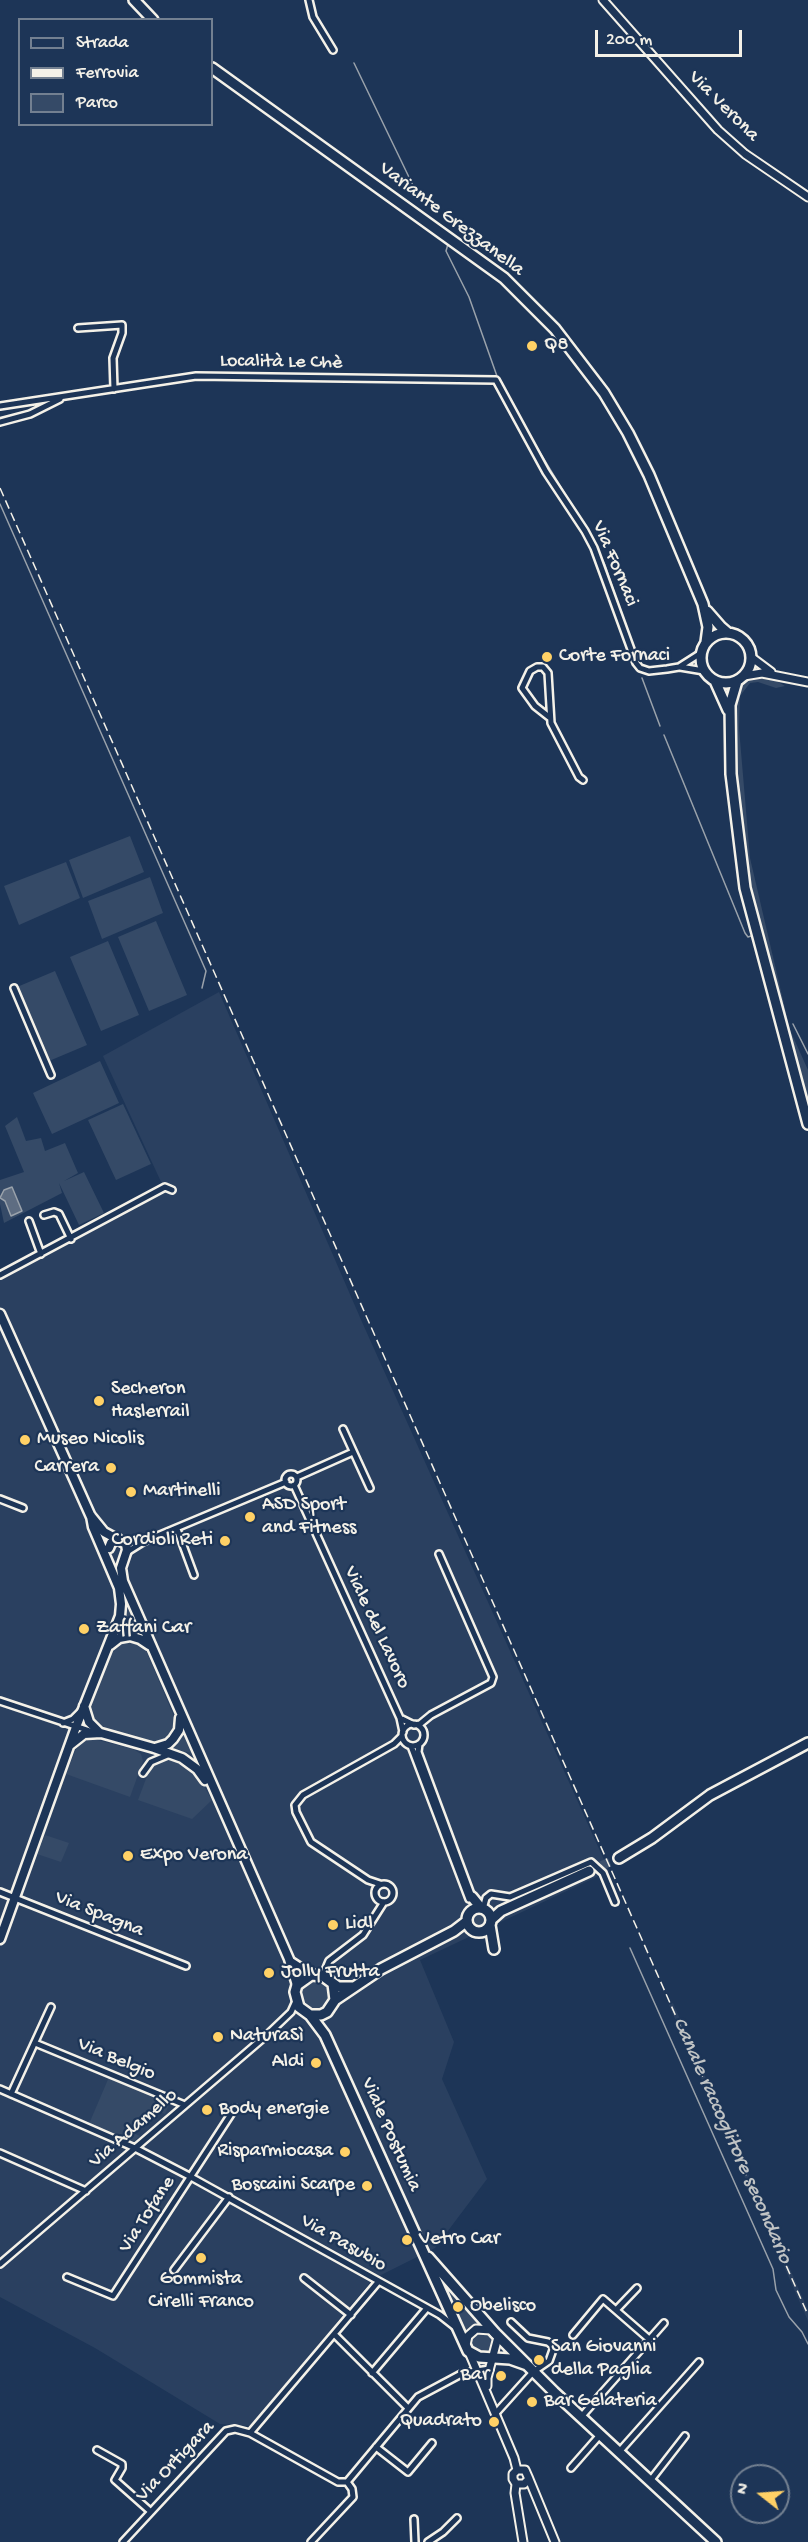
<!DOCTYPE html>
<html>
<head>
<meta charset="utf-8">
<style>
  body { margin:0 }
  #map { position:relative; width:808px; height:2542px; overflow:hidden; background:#1d3557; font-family:"Gochi Hand",sans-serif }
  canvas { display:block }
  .legend { position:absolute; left:18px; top:18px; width:195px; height:108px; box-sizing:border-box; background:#1d3557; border:2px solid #738091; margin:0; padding:8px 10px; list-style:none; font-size:18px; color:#f4f1e8 }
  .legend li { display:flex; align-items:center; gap:12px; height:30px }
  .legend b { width:30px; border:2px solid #738091 }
  .north { position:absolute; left:730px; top:2464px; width:60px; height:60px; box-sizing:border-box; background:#1d3557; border:2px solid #738091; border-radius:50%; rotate:287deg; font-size:16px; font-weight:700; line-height:24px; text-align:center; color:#f4f1e8 }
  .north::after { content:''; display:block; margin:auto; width:21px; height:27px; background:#ffd166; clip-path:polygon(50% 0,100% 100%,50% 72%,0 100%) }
  .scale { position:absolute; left:595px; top:30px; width:147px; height:27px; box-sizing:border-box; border:3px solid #f4f1e8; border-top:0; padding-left:8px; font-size:18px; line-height:21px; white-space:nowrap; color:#f4f1e8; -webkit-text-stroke:4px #1d3557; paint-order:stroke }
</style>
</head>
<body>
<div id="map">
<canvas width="808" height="2542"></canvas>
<ul class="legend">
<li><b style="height:8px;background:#1d3557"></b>Strada</li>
<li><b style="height:8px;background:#f4f1e8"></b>Ferrovia</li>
<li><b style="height:16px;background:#354a67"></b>Parco</li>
</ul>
<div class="north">N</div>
<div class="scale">200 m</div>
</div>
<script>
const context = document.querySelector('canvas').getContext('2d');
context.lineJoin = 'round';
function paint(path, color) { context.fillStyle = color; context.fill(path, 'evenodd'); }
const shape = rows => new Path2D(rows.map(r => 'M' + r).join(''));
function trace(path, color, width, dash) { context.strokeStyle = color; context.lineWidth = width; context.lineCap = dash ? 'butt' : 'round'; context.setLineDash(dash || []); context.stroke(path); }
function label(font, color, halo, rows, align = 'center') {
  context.font = font + ' "Gochi Hand",sans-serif'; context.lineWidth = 4.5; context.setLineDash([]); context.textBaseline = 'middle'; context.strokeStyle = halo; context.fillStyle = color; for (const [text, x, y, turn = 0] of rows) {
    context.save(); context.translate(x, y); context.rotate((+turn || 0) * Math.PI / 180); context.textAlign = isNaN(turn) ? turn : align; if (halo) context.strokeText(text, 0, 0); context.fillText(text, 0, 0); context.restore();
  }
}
const built = shape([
  [219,992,362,1322,609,1871,420,1960,454,2042,442,2079,487,2179,435,2248,373,2279,250,2426,220,2424,95,2348,0,2297,0,1278,79,1238,162,1184,103,1056],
  [673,2003,808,2310,808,2321,669,2005]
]);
const green = shape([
  [755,678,775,680,785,686,776,688,758,682,750,683,740,696,739,728,750,858,790,1030,808,1070,808,1113,797,1065,756,916,745,862,738,805,733,716,735,693,747,680],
  [130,836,144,872,83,898,69,860],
  [66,862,80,898,19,925,4,886],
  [150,877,163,913,102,939,88,901],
  [156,921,187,995,149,1011,118,937],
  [108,941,139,1015,101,1031,70,957],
  [55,971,87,1045,49,1061,17,987],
  [100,1061,119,1103,52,1134,33,1093],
  [123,1104,151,1164,116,1180,88,1120],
  [17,1117,26,1141,41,1138,45,1151,65,1143,78,1173,64,1181,84,1172,104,1213,79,1225,59,1183,62,1193,4,1223,0,1204,0,1180,24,1172,5,1126],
  [127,1596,143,1638,116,1637,125,1607,124,1597],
  [131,1639,140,1643,145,1648,175,1719,173,1732,161,1742,150,1742,100,1729,94,1725,88,1709,113,1648,120,1641],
  [182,1726,194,1752,193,1753,166,1748],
  [86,1739,93,1739,133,1749,141,1754,143,1761,130,1797,66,1774,76,1749],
  [167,1758,186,1767,200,1780,212,1800,192,1819,138,1800,152,1763],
  [45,1835,69,1843,61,1862,37,1854],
  '472 1920a7 7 0 1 1 14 0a7 7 0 1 1-14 0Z',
  '299 1995a16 16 0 1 1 32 0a16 16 0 1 1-32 0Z',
  [109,2077,164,2100,169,2105,165,2114,152,2109,128,2131,140,2136,133,2142,123,2140,89,2124],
  [447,2284,480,2322,480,2325,466,2333,444,2287],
  '470 2343a12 12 0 1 1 24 0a12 12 0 1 1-24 0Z'
]);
const water = shape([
  [12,1187,22,1211,11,1216,5,1201,0,1198,4,1190,12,1187]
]);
const stream = shape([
  [354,63,420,200],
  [448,244,446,251,469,297,498,379],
  [528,433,576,512],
  [0,504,206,971,202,988],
  [584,523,587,530],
  [598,550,605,565,631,642],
  [642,678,660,726],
  [664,735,745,933,748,937,751,936],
  [793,1024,808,1054],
  [630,1948,773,2269,776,2290,789,2317,802,2332,808,2344]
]);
const primaryTunnel = shape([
  [589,1871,619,1858]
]);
const minor = shape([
  [309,0,313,17,333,50],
  [78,328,122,325,122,333,113,358,114,389],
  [0,406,196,376,496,380,546,472,585,531,594,548,636,663,640,668,649,671,667,669,679,667,701,653],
  [0,422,30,414,60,399],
  [680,667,704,671],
  [549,717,535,706,522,688,530,671,537,667,543,667,548,673,551,723,579,777,583,780],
  [14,988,51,1075],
  [44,1215,54,1212,59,1214,71,1239],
  [29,1221,41,1254],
  [0,1275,165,1187,172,1190],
  [343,1429,370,1488],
  '285 1480a6 6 0 1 1 12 0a6 6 0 1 1-12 0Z',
  [297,1477,353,1452],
  [294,1485,400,1718,403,1732],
  [0,1499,23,1508],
  [177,1529,194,1575],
  [127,1552,143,1542,286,1482],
  [0,1701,90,1731],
  [402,1719,414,1725,420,1724,431,1715,491,1683,493,1677,439,1554],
  [63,1723,73,1719,80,1712],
  '402 1735a11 11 0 1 1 22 0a11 11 0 1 1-22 0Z',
  [419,1744,418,1752,472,1897],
  [411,1746,469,1899],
  [143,1773,151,1762,170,1754],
  '375 1893a9 9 0 1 1 18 0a9 9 0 1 1-18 0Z',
  [380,1884,368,1880,311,1842,296,1812,295,1805,303,1795,394,1744,402,1736],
  [0,1892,186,1966],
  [483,1909,486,1898,491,1894,510,1897,591,1862,603,1873,615,1902],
  [325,1977,324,1973,329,1961,363,1935,384,1902],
  [35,2043,185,2105],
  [0,2089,135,2148,191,2177,440,2315,454,2326],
  [11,2094,51,2007],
  [0,2153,86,2191],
  [0,2264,268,2034,291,2012,296,2001],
  [174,2270,229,2197],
  [67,2277,113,2296,235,2108],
  [304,2278,351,2315],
  [616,2310,637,2288],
  [334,2334,408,2408],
  [573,2335,603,2299,649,2339],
  [372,2373,427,2308],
  [496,2413,533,2372,549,2361,554,2347,548,2342,528,2338,511,2322],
  [581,2417,664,2323],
  [250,2433,338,2482,347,2482,418,2397,463,2373,490,2369],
  [376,2447,408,2472,432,2443],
  [97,2450,122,2464,122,2468,115,2480,150,2511],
  [619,2452,699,2362],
  [571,2468,600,2435],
  [650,2481,685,2436],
  [414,2519,415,2542],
  [123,2542,226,2431,235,2429,250,2433,378,2282],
  [311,2542,353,2497,352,2489,347,2482],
  [428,2542,443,2532,457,2518]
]);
const tertiary = shape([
  [603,0,718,130,745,154,808,197],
  [751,657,771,672],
  [744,676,762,673,808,682],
  [466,2345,468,2336,476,2329,491,2330,498,2337,487,2378,487,2386],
  [469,2352,514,2458,517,2470,513,2474,513,2479,516,2484],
  [529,2479,555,2542],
  [516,2484,515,2493,523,2542],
  [516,2484,524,2484,529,2479,525,2470,517,2470]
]);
const secondary = shape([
  [0,1314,92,1519],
  [91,1516,104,1532,126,1544,127,1550,121,1568,123,1581,289,1959,297,1985],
  [109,1548,111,1543,118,1539],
  [110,1645,119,1638,130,1636,140,1639,149,1645],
  [84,1706,89,1722,100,1733],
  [70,1745,84,1734,101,1733,154,1748,182,1758,197,1769,205,1780],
  [155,1748,168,1744,173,1739,179,1730,180,1718],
  [0,1939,76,1727,120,1616,121,1604,119,1588,93,1527,91,1516],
  [291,1962,311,1975]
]);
const primary = shape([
  [134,0,153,20],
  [212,68,504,278,555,329,604,393,628,433,649,475,703,604,708,627,706,642],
  [707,611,721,627,728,633],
  '701 658a25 25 0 1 1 50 0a25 25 0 1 1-50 0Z',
  [715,681,728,710],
  [737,681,730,705,731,774,745,888,808,1124],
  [619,1858,652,1838,710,1795,808,1743],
  [472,1897,481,1908],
  '467 1920a12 12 0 1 1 24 0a12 12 0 1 1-24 0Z',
  [491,1920,501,1911,589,1871],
  [490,1925,494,1949],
  [333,1984,335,2000,327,2012,321,2015,310,2015,299,2007,295,1992,297,1985,311,1975,323,1976,338,1987,354,1987],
  [335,2000,381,1969,454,1931,467,1921],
  [310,2015,325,2035,468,2351,479,2357,510,2359,527,2365],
  [428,2257,495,2333,554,2392,716,2542]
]);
const rail = shape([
  [0,488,808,2315]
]);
const markers = [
  [532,346,6,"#ffd166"],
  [547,657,6,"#ffd166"],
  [99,1401,6,"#ffd166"],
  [25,1440,6,"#ffd166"],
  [111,1468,6,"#ffd166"],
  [131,1492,6,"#ffd166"],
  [250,1517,6,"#ffd166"],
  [225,1541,6,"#ffd166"],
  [84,1629,6,"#ffd166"],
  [128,1856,6,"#ffd166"],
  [333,1925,6,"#ffd166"],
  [269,1973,6,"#ffd166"],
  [218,2037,6,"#ffd166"],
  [316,2063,6,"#ffd166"],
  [207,2110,6,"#ffd166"],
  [345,2152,6,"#ffd166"],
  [367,2186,6,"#ffd166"],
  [407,2240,6,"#ffd166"],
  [201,2258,6,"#ffd166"],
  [458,2307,6,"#ffd166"],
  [539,2360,6,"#ffd166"],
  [501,2376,6,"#ffd166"],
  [532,2402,6,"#ffd166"],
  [494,2422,6,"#ffd166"]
];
const streetNames = [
  ["Via Verona",723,107,45],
  ["Variante Grezzanella",451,220,37],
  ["Località Le Chè",281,363,1],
  ["Via Fornaci",614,564,67],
  ["Viale del Lavoro",376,1628,65],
  ["Via Spagna",99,1915,22],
  ["Via Belgio",116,2060,23],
  ["Via Adamello",134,2129,-41],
  ["Viale Postumia",390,2135,66],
  ["Via Tofane",148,2215,-57],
  ["Via Pasubio",343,2244,30],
  ["Via Ortigara",176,2462,-46]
];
const poiNames = [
  ["Q8",544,346],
  ["Corte Fornaci",559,657],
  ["Secheron",111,1390],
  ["Haslerrail",111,1413],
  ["Museo Nicolis",37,1440],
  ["Carrera",99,1468,"right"],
  ["Martinelli",143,1492],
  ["ASD Sport",262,1506],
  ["and Fitness",262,1529],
  ["Cordioli Reti",213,1541,"right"],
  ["Zaffani Car",96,1629],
  ["Expo Verona",140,1856],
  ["Lidl",345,1925],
  ["Jolly Frutta",281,1973],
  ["NaturaSì",230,2037],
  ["Aldi",304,2063,"right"],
  ["Body energie",219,2110],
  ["Risparmiocasa",333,2152,"right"],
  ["Boscaini Scarpe",355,2186,"right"],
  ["Vetro Car",419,2240],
  ["Gommista",201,2280,"center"],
  ["Cirelli Franco",201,2303,"center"],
  ["Obelisco",470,2307],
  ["San Giovanni",551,2348],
  ["della Paglia",551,2371],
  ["Bar",489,2376,"right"],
  ["Bar Gelateria",544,2402],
  ["Quadrato",482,2422,"right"]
];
const waterNames = [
  ["Canale raccoglitore secondario",731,2141,66]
];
paint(built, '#2a4060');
paint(green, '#354a67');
paint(water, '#5e6d82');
trace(water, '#9aa2ab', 1.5);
trace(stream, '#9aa2ab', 1.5);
trace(primaryTunnel, '#3d516d', 9, [9, 4.5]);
trace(minor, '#f4f1e8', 10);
trace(tertiary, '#f4f1e8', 11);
trace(secondary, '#f4f1e8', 13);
trace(primary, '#f4f1e8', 14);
trace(minor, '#1d3557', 5);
trace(tertiary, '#1d3557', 7);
trace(secondary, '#1d3557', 8);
trace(primary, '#1d3557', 9);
trace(rail, '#f4f1e8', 1.5, [9, 4.5]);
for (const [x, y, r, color] of markers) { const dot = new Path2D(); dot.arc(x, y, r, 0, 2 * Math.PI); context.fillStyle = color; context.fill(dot); trace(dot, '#1d3557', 2); }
label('20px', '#f4f1e8', '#1d3557', streetNames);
label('20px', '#f4f1e8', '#1d3557', poiNames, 'left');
label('italic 21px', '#c0c3c4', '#1d3557', waterNames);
</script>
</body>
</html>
